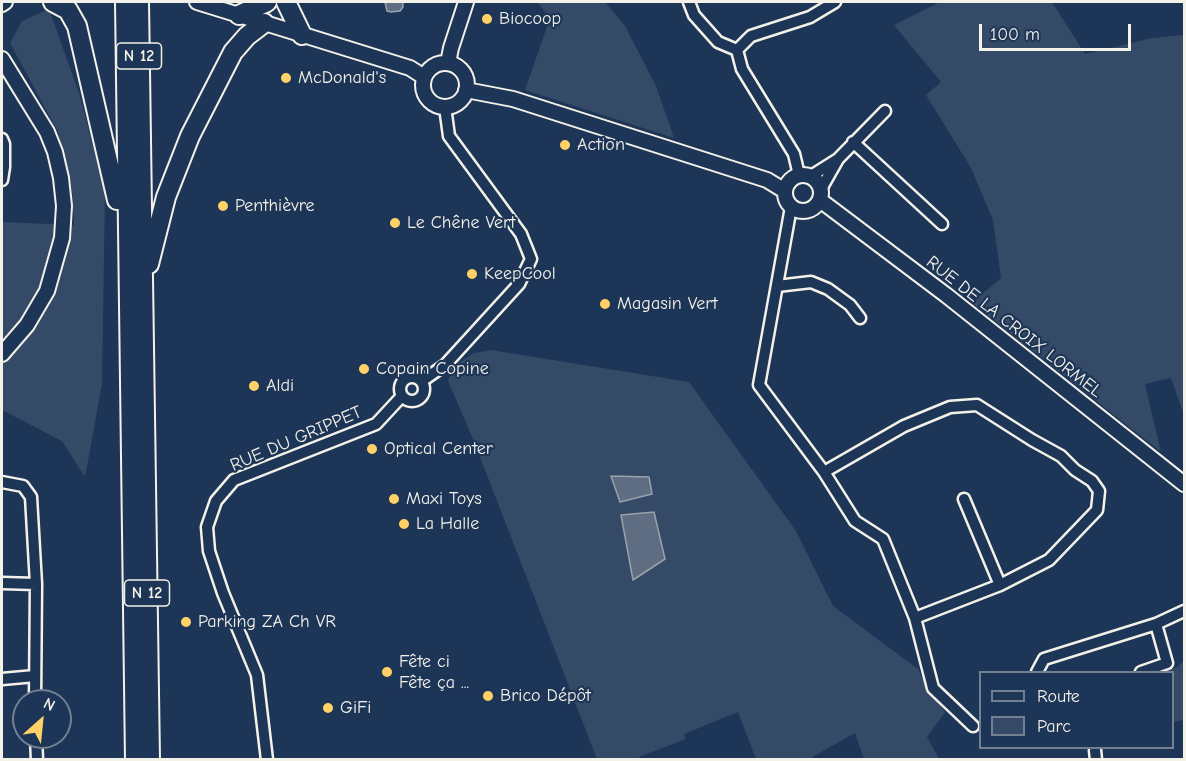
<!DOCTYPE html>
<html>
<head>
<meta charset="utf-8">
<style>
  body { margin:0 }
  #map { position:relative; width:1186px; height:761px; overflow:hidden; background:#1d3557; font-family:"Comic Neue",sans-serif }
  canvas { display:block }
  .frame { position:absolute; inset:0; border:3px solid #f4f1e8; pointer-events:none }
  .legend { position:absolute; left:979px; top:671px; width:195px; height:78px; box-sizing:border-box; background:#1d3557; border:2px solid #738091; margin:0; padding:8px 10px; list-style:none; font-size:18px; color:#f4f1e8 }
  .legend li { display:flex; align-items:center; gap:12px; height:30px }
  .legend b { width:30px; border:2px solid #738091 }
  .north { position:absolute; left:12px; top:689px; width:60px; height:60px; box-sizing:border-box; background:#1d3557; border:2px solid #738091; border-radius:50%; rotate:27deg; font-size:16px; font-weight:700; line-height:24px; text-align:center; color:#f4f1e8 }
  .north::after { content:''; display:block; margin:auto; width:21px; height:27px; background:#ffd166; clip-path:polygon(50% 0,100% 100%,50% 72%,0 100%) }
  .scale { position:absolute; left:979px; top:24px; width:152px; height:27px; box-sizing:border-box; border:3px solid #f4f1e8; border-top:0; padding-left:8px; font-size:18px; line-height:21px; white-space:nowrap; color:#f4f1e8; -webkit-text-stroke:4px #1d3557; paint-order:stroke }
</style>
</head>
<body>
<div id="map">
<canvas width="1186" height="761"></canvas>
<div class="frame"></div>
<ul class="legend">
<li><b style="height:8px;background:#1d3557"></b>Route</li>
<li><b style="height:16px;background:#354a67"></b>Parc</li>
</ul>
<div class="north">N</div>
<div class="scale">100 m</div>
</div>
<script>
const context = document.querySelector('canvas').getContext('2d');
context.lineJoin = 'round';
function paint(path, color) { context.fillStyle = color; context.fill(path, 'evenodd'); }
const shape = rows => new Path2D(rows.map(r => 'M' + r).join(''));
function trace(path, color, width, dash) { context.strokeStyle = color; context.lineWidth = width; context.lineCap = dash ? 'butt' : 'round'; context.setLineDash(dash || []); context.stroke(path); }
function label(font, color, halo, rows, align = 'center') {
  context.font = font + ' "Comic Neue",sans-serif'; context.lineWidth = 4.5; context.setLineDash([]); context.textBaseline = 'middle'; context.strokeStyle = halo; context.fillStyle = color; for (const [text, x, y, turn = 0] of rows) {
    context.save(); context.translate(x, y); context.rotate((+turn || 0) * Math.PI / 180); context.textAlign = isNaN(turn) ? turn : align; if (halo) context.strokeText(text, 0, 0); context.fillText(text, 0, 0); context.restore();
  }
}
const green = shape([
  [537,2,605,2,625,26,656,86,674,138,525,90,550,18],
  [940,2,1052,2,1085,54,1152,38,1184,35,1184,415,1171,378,1145,384,1161,452,972,303,1001,278,993,220,971,168,926,95,941,82,894,25],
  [49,9,80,96,105,193,102,384,85,477,62,441,2,410,2,222,74,225,72,190,58,132,10,43,22,21],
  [491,350,689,382,796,531,833,606,918,669,928,690,945,712,927,737,939,759,864,759,855,733,809,759,756,759,738,712,684,734,686,739,639,757,639,759,597,759,473,439,448,381,455,365,474,353],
  [1184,661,1184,720,1173,722,1172,672,1161,672,1177,667]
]);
const water = shape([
  [385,2,403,2,403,7,400,11,391,12,387,11,385,2],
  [611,476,649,477,652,494,620,502,611,476],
  [654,512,665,559,633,580,621,515,654,512]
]);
const minor = shape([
  [689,2,694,15,718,42,737,50],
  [2,139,4,144,4,167,2,180],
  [853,142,942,224],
  [838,159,885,111],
  [799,175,794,154,742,69,737,50,751,36,810,17,835,2],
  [811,176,838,159,821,189],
  [791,207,759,385,824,472,855,521,883,539,915,618,933,688,973,726],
  [777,286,811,282,828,289,850,305,860,318],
  '400 389a12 12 0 1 1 24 0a12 12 0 1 1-24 0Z',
  [422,381,445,365,519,284,531,259,521,234,449,136,445,107],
  [824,472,904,426,950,407,977,405,1032,440,1061,456,1075,470,1092,481,1099,491,1097,510,1049,560,1000,585],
  [2,482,23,486,31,497,36,584,35,701],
  [2,583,36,584],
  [915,618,1000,585,964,499],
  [1037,672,1044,659,1156,624,1184,611],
  [1141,672,1167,663,1156,624],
  [2,679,35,676],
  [36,737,37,760],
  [1095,750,1096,760],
  [267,760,257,675,223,593,209,551,207,527,216,501,234,480,376,424,402,396]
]);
const tertiary = shape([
  [197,2,410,68,424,77],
  [2,4,5,2],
  [2,59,47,132,55,152,61,178,64,206,62,238,47,291,27,325,2,354],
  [448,63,451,48,466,2],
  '423 85a22 22 0 1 1 44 0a22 22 0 1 1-44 0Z',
  [466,90,513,99,767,180,785,191],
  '785 193a18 18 0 1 1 36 0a18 18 0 1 1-36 0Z',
  [820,200,946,295,1184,484]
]);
const trunk = shape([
  [53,2,68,10,77,26,117,200],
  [125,2,135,760],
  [139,2,150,760],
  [286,2,302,35],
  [239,15,267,2],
  [149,264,166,197,190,136,233,52,247,36,264,23]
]);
const markers = [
  [487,19,6,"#ffd166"],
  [286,78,6,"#ffd166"],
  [565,145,6,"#ffd166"],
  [223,206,6,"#ffd166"],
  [395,223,6,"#ffd166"],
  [472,274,6,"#ffd166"],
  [605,304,6,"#ffd166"],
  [364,369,6,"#ffd166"],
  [254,386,6,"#ffd166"],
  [372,449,6,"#ffd166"],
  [394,499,6,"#ffd166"],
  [404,524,6,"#ffd166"],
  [186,622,6,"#ffd166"],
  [387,672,6,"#ffd166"],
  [488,696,6,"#ffd166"],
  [328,708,6,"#ffd166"]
];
const shields = [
  [139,56,45],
  [147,593,45]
];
const shieldNames = [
  ["N 12",139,56],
  ["N 12",147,593]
];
const poiNames = [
  ["Biocoop",499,19],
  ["McDonald's",298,78],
  ["Action",577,145],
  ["Penthièvre",235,206],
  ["Le Chêne Vert",407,223],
  ["KeepCool",484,274],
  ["Magasin Vert",617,304],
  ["Copain Copine",376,369],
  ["Aldi",266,386],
  ["Optical Center",384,449],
  ["Maxi Toys",406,499],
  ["La Halle",416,524],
  ["Parking ZA Ch VR",198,622],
  ["Fête ci",399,662],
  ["Fête ça ...",399,683],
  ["Brico Dépôt",500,696],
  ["GiFi",340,708]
];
const streetNames = [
  ["RUE DE LA CROIX LORMEL",1014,327,38],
  ["RUE DU GRIPPET",296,439,-23]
];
paint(green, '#354a67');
paint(water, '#5e6d82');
trace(water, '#9aa2ab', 1.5);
trace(minor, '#f4f1e8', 15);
trace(tertiary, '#f4f1e8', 18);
trace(trunk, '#f4f1e8', 22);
trace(minor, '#1d3557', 10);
trace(tertiary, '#1d3557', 14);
trace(trunk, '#1d3557', 18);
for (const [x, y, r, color] of markers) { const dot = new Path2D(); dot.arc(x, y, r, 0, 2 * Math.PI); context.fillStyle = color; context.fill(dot); trace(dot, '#1d3557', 2); }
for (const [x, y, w] of shields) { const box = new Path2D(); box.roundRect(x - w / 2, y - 13, w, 26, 4.5); context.fillStyle = '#1d3557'; context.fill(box); trace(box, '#f4f1e8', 1.5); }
label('bold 16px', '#f4f1e8', null, shieldNames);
label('18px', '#f4f1e8', '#1d3557', poiNames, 'left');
label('18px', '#f4f1e8', '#1d3557', streetNames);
</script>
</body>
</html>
